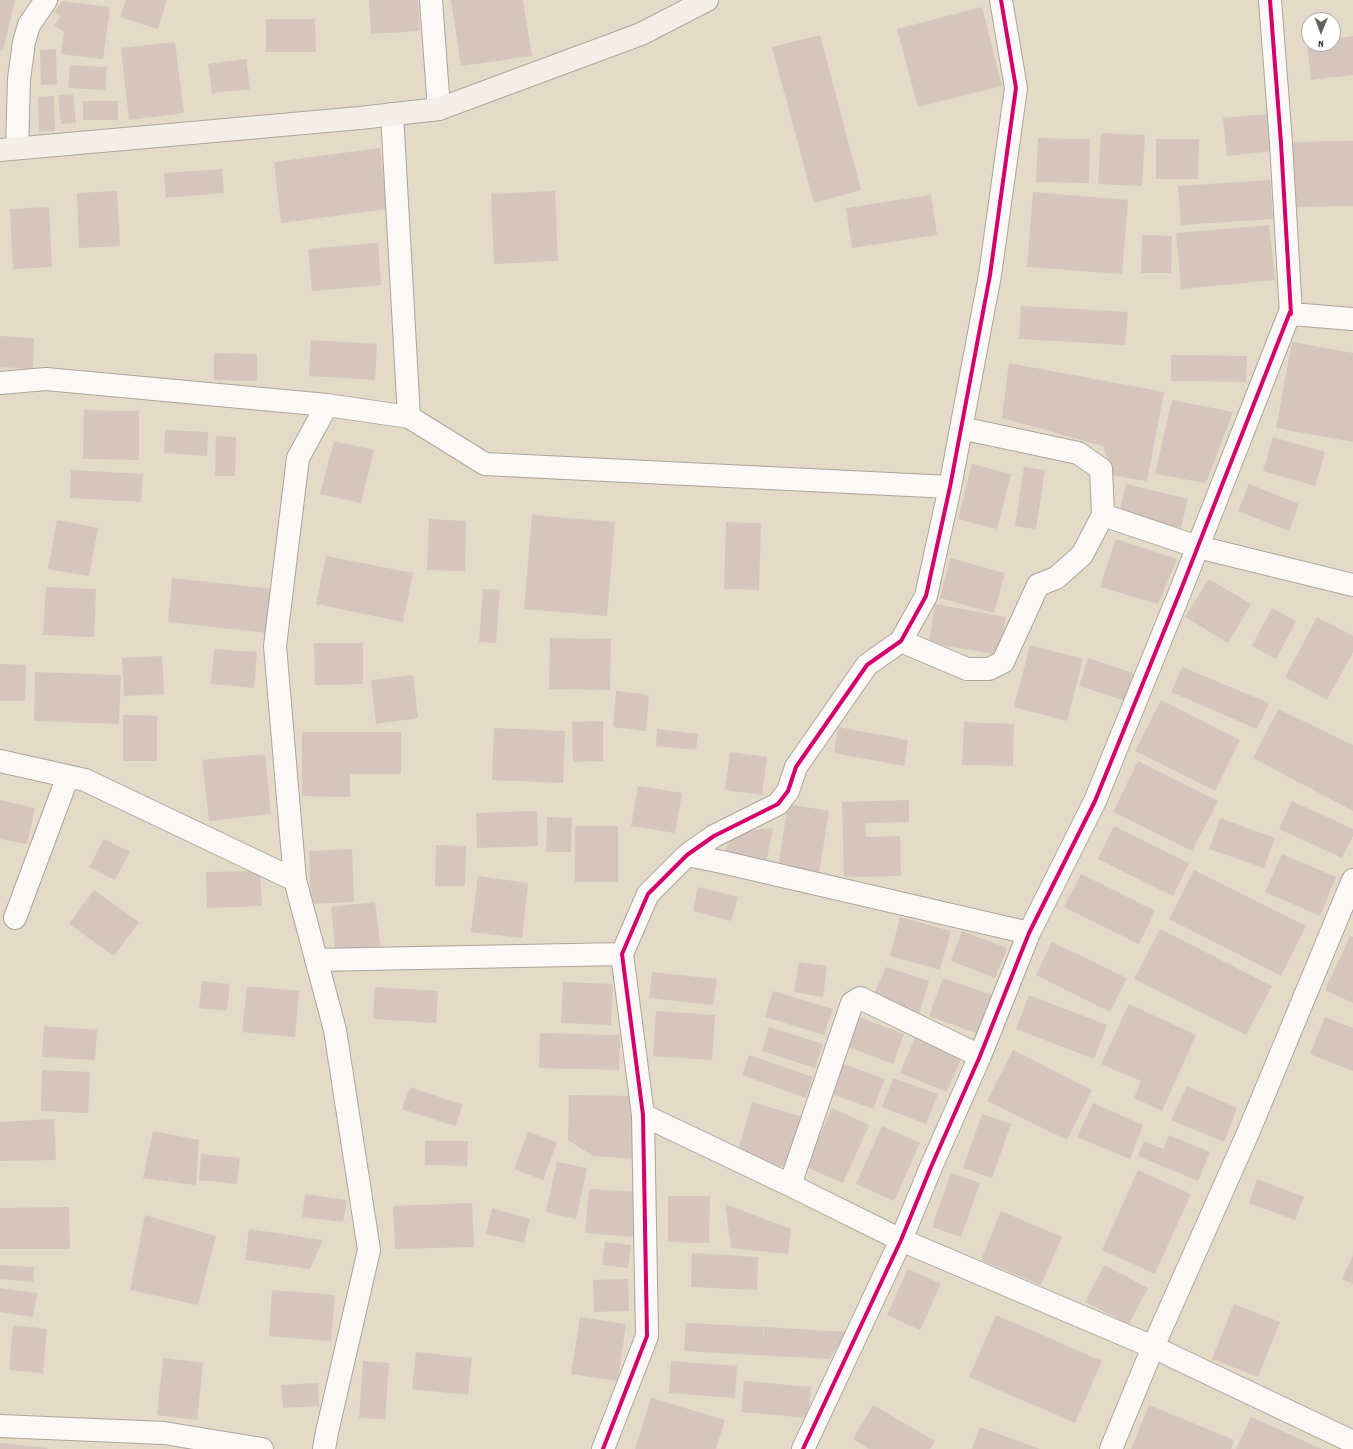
<!DOCTYPE html>
<html>
<head>
<meta charset="utf-8">
<style>
  body { margin:0 }
  #map { position:relative; width:1353px; height:1449px; overflow:hidden; background:#e4dac8; font-family:Dekko,sans-serif }
  canvas { display:block }
  .north { position:absolute; left:1301px; top:12px; width:40px; height:40px; box-sizing:border-box; background:#fff; border:1px solid #a4a4a4; border-radius:50%; rotate:181deg; font-size:11px; font-weight:700; line-height:16px; text-align:center; color:#1c1c1c }
  .north::after { content:''; display:block; margin:auto; width:14px; height:18px; background:#625e58; clip-path:polygon(50% 0,100% 100%,50% 72%,0 100%) }
</style>
</head>
<body>
<div id="map">
<canvas width="1353" height="1449"></canvas>
<div class="north">N</div>
</div>
<script>
const context = document.querySelector('canvas').getContext('2d');
context.lineJoin = 'round';
function paint(path, color) { context.fillStyle = color; context.fill(path, 'evenodd'); }
const shape = rows => new Path2D(rows.map(r => 'M' + r).join(''));
function trace(path, color, width, dash) { context.strokeStyle = color; context.lineWidth = width; context.lineCap = dash ? 'butt' : 'round'; context.setLineDash(dash || []); context.stroke(path); }
const building = shape([
  [0,0,15,0,3,51,0,51],
  [126,0,167,0,158,29,120,17],
  [369,0,418,0,420,31,371,34],
  [451,0,523,0,532,56,461,66],
  [62,1,110,7,103,59,61,54,64,32,54,25,61,16,54,12],
  [982,7,1002,86,918,107,897,29],
  [266,19,315,19,316,52,266,52],
  [820,35,861,190,814,203,772,47],
  [1353,36,1353,75,1311,80,1307,42,1309,41,1309,44,1333,44,1333,39],
  [175,42,184,113,129,120,121,48],
  [56,49,57,84,41,85,40,50],
  [246,59,250,89,212,93,208,64],
  [70,65,107,67,105,90,68,88],
  [73,94,76,123,61,124,58,95],
  [54,96,55,131,39,132,38,97],
  [83,101,118,101,118,120,83,120],
  [1269,114,1272,151,1227,156,1223,118],
  [1101,133,1145,135,1142,186,1098,184],
  [1038,138,1090,139,1089,183,1036,182],
  [1156,139,1199,139,1198,179,1156,179],
  [1353,141,1353,206,1294,207,1293,142],
  [380,148,388,209,281,223,274,162],
  [222,169,224,193,166,198,164,173],
  [1270,180,1273,219,1181,225,1178,186],
  [117,191,120,246,79,248,77,193],
  [555,191,558,261,494,264,491,194],
  [1033,192,1128,200,1122,274,1027,267],
  [931,195,937,235,852,248,846,208],
  [49,207,52,267,13,269,10,209],
  [1269,225,1275,280,1181,289,1176,233],
  [1142,235,1172,236,1171,273,1141,273],
  [378,243,381,285,312,291,308,249],
  [1021,306,1128,312,1125,345,1019,339],
  [0,336,34,338,33,369,0,367],
  [311,340,377,344,375,380,309,376],
  [1292,342,1353,353,1353,442,1276,428],
  [214,353,257,354,257,381,214,380],
  [1171,355,1247,356,1246,382,1171,381],
  [1009,363,1164,392,1147,481,1114,476,1103,446,1002,418],
  [1172,400,1233,412,1206,483,1155,474],
  [84,410,139,411,139,460,83,459],
  [165,430,208,432,207,456,164,453],
  [216,436,236,437,235,476,215,476],
  [1273,437,1325,452,1315,486,1263,471],
  [334,441,374,450,361,503,320,494],
  [972,464,1011,474,997,529,958,519],
  [1024,467,1045,470,1036,529,1015,526],
  [71,470,143,474,141,502,70,498],
  [1126,484,1188,499,1181,528,1119,513],
  [1249,484,1299,504,1289,531,1238,511],
  [532,515,615,522,607,616,524,609],
  [429,519,466,521,465,571,427,570],
  [57,520,98,528,89,576,48,569],
  [726,522,761,523,759,590,724,589],
  [1116,539,1177,559,1158,604,1100,587],
  [326,556,413,573,403,622,316,604],
  [950,558,1005,573,994,613,940,598],
  [172,578,272,589,267,633,168,622],
  [1209,579,1251,604,1228,643,1185,617],
  [46,587,96,589,94,637,43,635],
  [483,589,500,590,496,643,479,642],
  [935,604,1006,617,1000,655,929,643],
  [1272,608,1296,621,1276,659,1252,646],
  [1317,617,1353,636,1353,652,1327,700,1285,677],
  [550,638,611,639,610,690,549,689],
  [314,643,363,643,363,684,315,685],
  [1030,645,1083,659,1067,721,1014,707],
  [214,649,257,652,254,688,211,684],
  [162,656,164,694,124,696,122,658],
  [1088,658,1139,675,1129,702,1079,686],
  [0,664,26,665,25,701,0,701],
  [1182,667,1269,703,1257,729,1171,692],
  [35,672,121,675,119,724,34,721],
  [413,675,418,718,376,724,371,680],
  [616,691,649,695,646,731,613,727],
  [1161,700,1240,740,1215,791,1135,751],
  [1278,709,1353,745,1353,811,1253,758],
  [123,715,157,716,157,761,123,761],
  [603,721,603,761,573,762,572,722],
  [964,722,1014,724,1013,766,962,765],
  [838,727,908,740,904,766,834,753],
  [494,728,565,731,563,783,492,780],
  [657,729,698,734,696,750,656,746],
  [302,732,401,732,401,774,350,774,350,797,302,796],
  [730,752,767,757,762,795,725,790],
  [265,754,271,814,209,821,202,760],
  [1138,761,1218,801,1192,851,1113,812],
  [638,786,682,793,675,833,631,826],
  [0,800,35,808,27,844,0,839],
  [909,800,909,822,865,823,866,837,900,836,901,876,844,877,842,802],
  [1292,801,1353,829,1353,836,1342,858,1279,829],
  [788,804,829,811,819,874,778,867],
  [537,811,538,846,477,848,476,813],
  [547,817,572,818,571,852,546,852],
  [1220,818,1275,838,1264,868,1209,849],
  [575,826,618,826,618,882,575,882],
  [1114,826,1189,863,1173,896,1098,859],
  [773,828,766,862,723,853,736,832],
  [104,839,130,852,115,880,89,867],
  [436,845,466,846,465,886,435,886],
  [352,849,354,902,311,904,309,851],
  [1282,854,1336,877,1320,916,1265,892],
  [1194,870,1306,926,1281,976,1169,919],
  [260,871,262,906,207,908,206,872],
  [1081,874,1155,911,1139,944,1064,907],
  [478,876,528,883,522,938,471,932],
  [698,887,738,897,731,921,693,911],
  [94,890,139,922,114,956,69,924],
  [375,902,381,950,336,955,331,907],
  [900,917,951,931,940,970,890,956],
  [1160,929,1272,986,1246,1035,1134,979],
  [962,931,1007,948,995,978,951,961],
  [1350,936,1353,937,1353,1003,1325,990],
  [1052,942,1127,978,1110,1012,1036,975],
  [799,962,827,966,823,997,794,992],
  [886,967,929,981,919,1014,874,994],
  [652,972,717,979,713,1005,649,998],
  [943,978,992,995,978,1034,929,1016],
  [202,981,230,984,227,1011,199,1008],
  [563,982,613,984,611,1025,561,1023],
  [247,986,299,991,295,1037,242,1032],
  [375,987,438,991,436,1023,373,1019],
  [773,991,833,1009,824,1035,765,1017],
  [1029,995,1107,1025,1094,1059,1016,1029],
  [1129,1004,1196,1035,1162,1111,1134,1098,1141,1081,1101,1064],
  [656,1011,715,1015,712,1060,653,1056],
  [859,1017,904,1034,893,1064,848,1047],
  [1325,1017,1353,1028,1353,1071,1310,1054],
  [44,1026,97,1030,95,1060,42,1057],
  [769,1027,823,1044,815,1068,762,1051],
  [540,1033,620,1035,619,1070,539,1068],
  [916,1035,963,1054,947,1092,900,1073],
  [1013,1050,1092,1090,1067,1140,987,1101],
  [749,1055,813,1077,806,1098,742,1075],
  [841,1063,885,1079,873,1109,829,1093],
  [42,1070,90,1072,88,1113,41,1111],
  [893,1078,938,1094,926,1124,882,1107],
  [1187,1086,1237,1108,1224,1142,1171,1120],
  [410,1087,463,1105,455,1126,402,1109],
  [569,1095,634,1096,636,1159,593,1156,568,1140],
  [752,1102,803,1117,787,1168,737,1154],
  [1093,1103,1143,1125,1130,1159,1077,1137],
  [832,1108,869,1125,843,1183,806,1167],
  [982,1114,1011,1124,992,1178,963,1168],
  [54,1119,56,1160,0,1161,0,1122],
  [882,1126,920,1143,894,1201,856,1184],
  [153,1131,199,1140,196,1185,143,1178],
  [528,1132,557,1142,543,1180,514,1169],
  [1169,1135,1210,1152,1198,1181,1138,1156,1144,1141,1163,1149],
  [425,1141,468,1141,467,1166,425,1165],
  [201,1154,240,1158,237,1184,199,1180],
  [557,1162,587,1168,576,1219,546,1212],
  [1138,1170,1191,1194,1155,1274,1102,1250],
  [951,1173,980,1183,961,1237,932,1227],
  [1257,1179,1304,1197,1295,1220,1249,1203],
  [589,1189,637,1192,635,1237,585,1233],
  [305,1194,347,1200,343,1222,302,1217],
  [668,1196,710,1196,709,1243,668,1242],
  [472,1203,474,1247,395,1249,393,1206],
  [725,1204,791,1229,788,1254,731,1248],
  [69,1207,70,1249,0,1249,0,1208],
  [492,1208,530,1219,524,1243,486,1234],
  [1001,1211,1062,1237,1041,1285,981,1260],
  [145,1215,216,1236,198,1305,130,1290],
  [249,1229,323,1240,310,1269,245,1260],
  [605,1242,631,1245,628,1268,602,1265],
  [692,1253,758,1257,757,1290,691,1287],
  [1353,1255,1353,1284,1342,1279],
  [0,1265,34,1267,33,1282,0,1279],
  [1104,1265,1148,1288,1129,1324,1085,1302],
  [908,1269,941,1284,920,1330,887,1315],
  [628,1279,629,1311,594,1312,593,1280],
  [0,1288,37,1293,33,1317,0,1312],
  [272,1290,335,1295,331,1341,269,1336],
  [1234,1304,1280,1322,1258,1377,1212,1359],
  [996,1315,1102,1361,1075,1423,969,1377],
  [580,1317,626,1324,618,1381,571,1374],
  [686,1323,763,1327,763,1342,764,1327,846,1332,830,1359,684,1351],
  [13,1325,47,1329,43,1373,9,1370],
  [416,1352,472,1358,468,1395,412,1389],
  [163,1358,203,1363,197,1420,157,1415],
  [363,1361,389,1363,385,1419,359,1418],
  [671,1361,737,1366,735,1398,669,1393],
  [744,1381,811,1387,808,1418,741,1412],
  [318,1383,319,1406,283,1408,281,1385],
  [651,1398,725,1420,716,1449,635,1449],
  [873,1405,935,1441,930,1449,869,1449,853,1439],
  [1149,1405,1234,1440,1231,1449,1131,1449],
  [1251,1417,1322,1449,1236,1449],
  [980,1427,1040,1449,972,1449],
  [0,1443,48,1448,47,1449,0,1449]
]);
const street = shape([
  [431,0,439,109],
  [17,148,19,79,24,42,29,25,46,0],
  [1291,314,1353,319],
  [0,383,46,379,327,405],
  [409,417,485,464,950,487],
  [961,428,1078,453,1101,469,1103,515],
  [901,641,967,669,989,669,1003,662,1038,585,1056,578,1082,555,1103,515,1198,547,1353,585],
  [0,761,85,780,295,880],
  [687,855,722,862,1029,933],
  [15,918,68,776],
  [316,960,622,954],
  [643,1115,790,1185,901,1240,1153,1347,1248,1133,1353,880],
  [790,1185,852,1003,860,998,980,1056],
  [0,1426,164,1433,262,1449],
  [324,1449,327,1432,369,1250,335,1030,295,880,275,646,298,458,327,405,409,417,392,114],
  [603,1449,647,1336,643,1115,622,954,648,894,687,855,714,836,778,804,788,791,796,767,867,665,901,641,926,596,950,487,990,275,1016,88,1001,0],
  [803,1449,901,1240,931,1167,980,1056,1029,933,1095,801,1182,587,1290,312,1291,314,1281,143,1270,0],
  [1111,1449,1153,1347,1353,1442]
]);
const secondary = shape([
  [0,150,360,118,439,109,641,34,707,0]
]);
const cycleway = shape([
  [603,1449,647,1336,643,1115,622,954,648,894,687,855,714,836,778,804,788,791,796,767,867,665,901,641,926,596,950,487,990,275,1016,88,1001,0],
  [803,1449,901,1240,931,1167,980,1056,1029,933,1095,801,1182,587,1290,312,1291,314,1281,143,1270,0]
]);
paint(building, '#d6c5bc');
trace(street, '#aca59a', 24);
trace(secondary, '#aca59a', 24);
trace(street, '#fbf9f7', 22);
trace(secondary, '#f3efe8', 22);
trace(cycleway, '#d6006c', 4);
</script>
</body>
</html>
